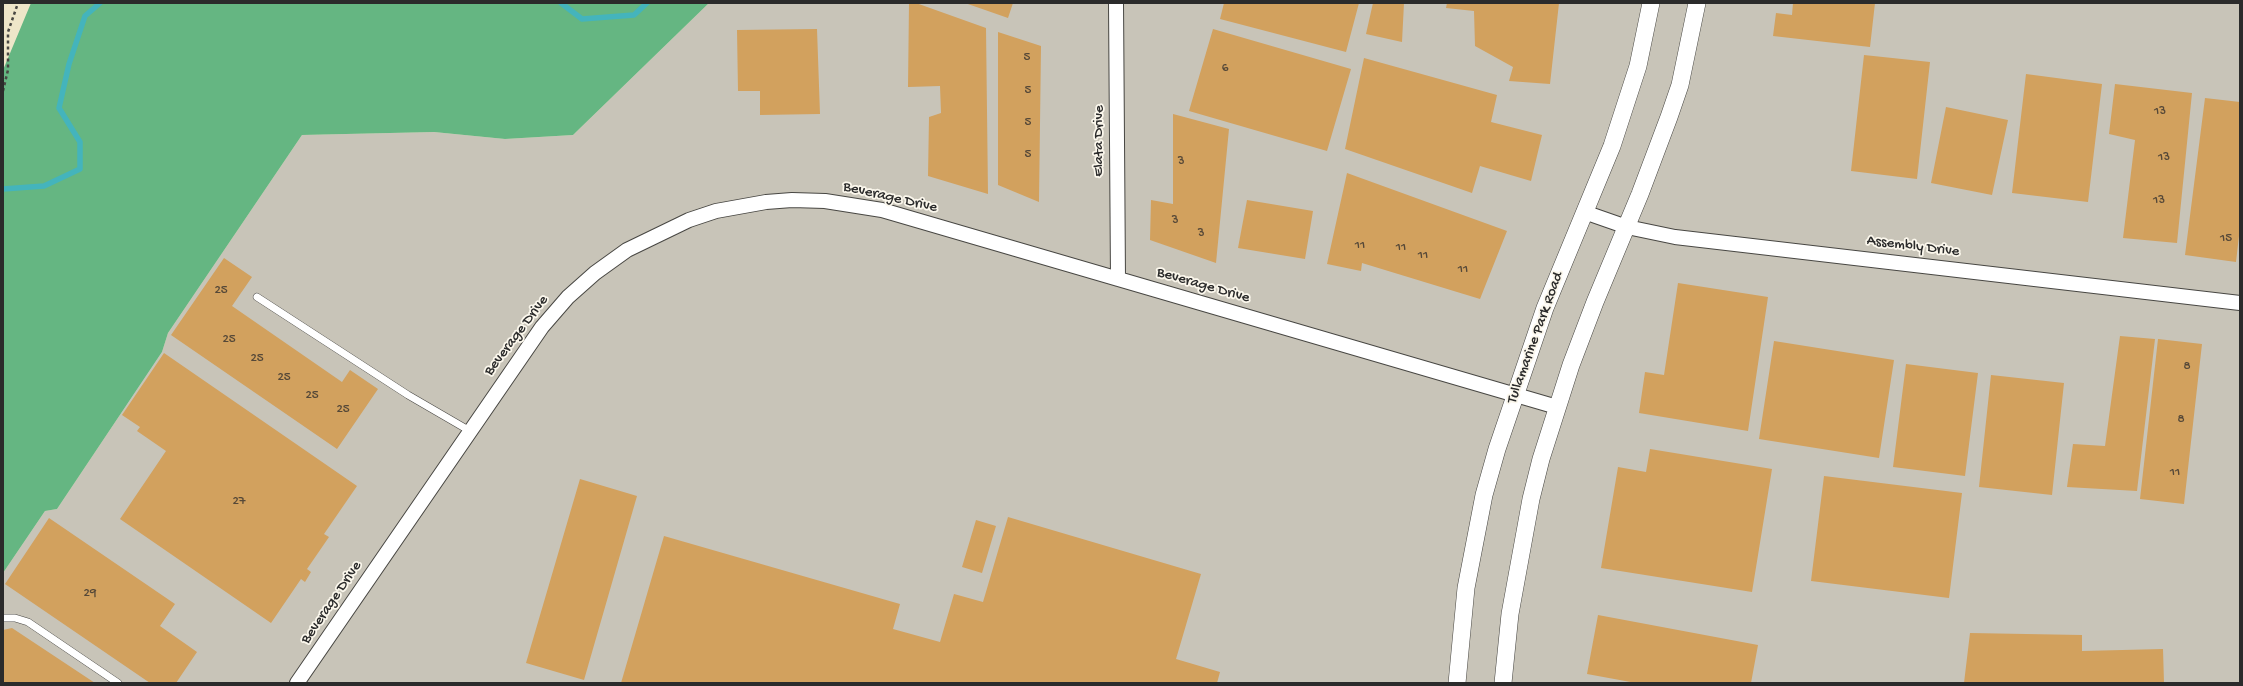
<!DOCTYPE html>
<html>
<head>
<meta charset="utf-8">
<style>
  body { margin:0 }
  #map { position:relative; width:2243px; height:686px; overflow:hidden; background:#eee6c9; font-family:"Gochi Hand",sans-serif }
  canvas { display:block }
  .frame { position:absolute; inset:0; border:4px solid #2b2b2b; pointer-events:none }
</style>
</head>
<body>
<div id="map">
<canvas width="2243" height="686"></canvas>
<div class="frame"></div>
</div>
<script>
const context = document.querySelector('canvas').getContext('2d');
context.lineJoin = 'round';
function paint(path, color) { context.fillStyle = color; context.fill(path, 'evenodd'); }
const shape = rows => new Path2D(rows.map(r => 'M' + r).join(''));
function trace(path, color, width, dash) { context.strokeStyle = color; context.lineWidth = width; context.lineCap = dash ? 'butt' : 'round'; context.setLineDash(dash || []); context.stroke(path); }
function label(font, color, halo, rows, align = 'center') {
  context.font = font + ' "Gochi Hand",sans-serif'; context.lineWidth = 3.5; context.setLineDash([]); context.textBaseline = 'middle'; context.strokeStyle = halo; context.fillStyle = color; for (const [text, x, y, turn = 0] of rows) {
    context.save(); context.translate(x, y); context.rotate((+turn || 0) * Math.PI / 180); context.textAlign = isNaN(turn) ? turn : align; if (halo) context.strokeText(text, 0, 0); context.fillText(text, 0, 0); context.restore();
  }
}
const industrial = shape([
  [709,3,2240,3,2240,683,3,683,3,573,45,511,57,509,162,352,168,333,302,135,434,132,505,139,573,135]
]);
const forest = shape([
  [31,3,709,3,573,135,505,139,434,132,302,135,168,333,162,352,57,509,45,511,3,573,3,70]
]);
const stream = shape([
  [561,3,582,19,634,15,647,3],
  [3,189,44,186,80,169,80,142,59,108,69,64,85,16,100,3]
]);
const building = shape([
  [909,3,916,3,986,28,988,194,928,176,929,117,941,113,940,86,908,87],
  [965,3,1013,3,1008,18],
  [1224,3,1359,3,1346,52,1220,19],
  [1373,3,1404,3,1402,42,1366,34],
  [1447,3,1559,3,1550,84,1509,81,1513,67,1475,46,1474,11,1446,8],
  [1793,3,1875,3,1870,47,1773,36,1776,13,1792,15],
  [817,29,820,114,760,115,760,91,738,91,737,30],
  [1213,29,1351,69,1327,151,1189,111],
  [998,32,1041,46,1039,202,998,185],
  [1864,55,1930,62,1917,179,1851,171],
  [1364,58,1497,95,1491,122,1542,135,1531,181,1480,166,1472,193,1345,149],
  [2026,74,2102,84,2088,202,2012,193],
  [2115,84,2192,93,2177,243,2123,238,2135,140,2109,134],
  [2205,98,2240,102,2240,227,2236,262,2185,255],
  [1946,107,2008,120,1992,195,1931,183],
  [1173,114,1229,129,1216,263,1150,240,1151,200,1173,204],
  [1347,173,1507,231,1480,299,1362,263,1361,271,1327,264],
  [1247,200,1313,211,1305,259,1238,248],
  [224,258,252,277,232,306,342,382,350,370,378,389,337,449,171,335],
  [1678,283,1768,297,1748,431,1639,413,1645,372,1664,375],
  [2120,336,2155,339,2137,491,2067,487,2073,444,2105,446],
  [2158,339,2202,344,2184,504,2140,499],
  [1774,341,1894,360,1879,458,1759,439],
  [164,353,357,486,324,534,329,537,307,569,311,572,305,582,301,579,271,623,120,519,166,451,137,431,140,427,122,415],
  [1906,364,1978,373,1965,476,1893,467],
  [1991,375,2064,383,2052,495,1979,487],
  [1650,449,1772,469,1752,592,1601,568,1618,467,1646,472],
  [1824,476,1962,493,1949,598,1811,581],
  [580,479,637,496,584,680,526,663],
  [1008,517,1201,574,1176,659,1220,672,1217,683,621,683,664,536,900,604,893,629,940,642,954,594,983,602],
  [49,518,175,604,160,626,197,652,176,683,150,683,5,584],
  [976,520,996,526,982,573,962,567],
  [1598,615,1758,645,1751,683,1636,683,1587,674],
  [12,628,95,683,3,683,3,630],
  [1970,633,2082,635,2082,651,2163,649,2164,683,1964,683]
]);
const path = shape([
  [3,91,8,70,8,32,18,3]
]);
const service = shape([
  [257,297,408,395,470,431],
  [3,618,15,618,28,622,118,683]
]);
const minor = shape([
  [1116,3,1118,279],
  [1584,212,1627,227,1675,237,2240,303],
  [297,683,542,327,568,297,595,273,627,250,689,220,716,211,766,202,792,200,825,201,882,210,1557,407]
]);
const tertiary = shape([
  [1457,683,1466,588,1484,495,1497,449,1545,308,1612,146,1638,66,1651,3],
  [1503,683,1510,614,1531,499,1541,459,1571,365,1595,302,1640,194,1669,117,1680,85,1697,3]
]);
const numberNames = [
  ["5",1027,58],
  ["6",1225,69],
  ["5",1028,91],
  ["13",2160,112],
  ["5",1028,123],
  ["5",1028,155],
  ["13",2164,158],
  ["3",1181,162],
  ["13",2159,201],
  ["3",1175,221],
  ["3",1201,234],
  ["15",2226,239],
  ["11",1360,246],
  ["11",1401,248],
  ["11",1423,256],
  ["11",1463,270],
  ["25",221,291],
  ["25",229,340],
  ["25",257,359],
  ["8",2187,367],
  ["25",284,378],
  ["25",312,396],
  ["25",343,410],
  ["8",2181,420],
  ["11",2175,473],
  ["27",239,502],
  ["29",90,594]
];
const streetNames = [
  ["Elata Drive",1100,141,-90],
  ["Beverage Drive",890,198,13],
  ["Assembly Drive",1913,247,7],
  ["Beverage Drive",1203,286,16],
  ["Beverage Drive",517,336,-53],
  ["Tullamarine Park Road",1536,338,-70],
  ["Beverage Drive",332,603,-56]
];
paint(industrial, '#c8c4b8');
paint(forest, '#65b682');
trace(stream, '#44b4bc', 5.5);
paint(building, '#d2a15e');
trace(service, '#484743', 8);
trace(minor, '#484743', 16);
trace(tertiary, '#484743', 18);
trace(path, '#484743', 2.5, [3, 3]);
trace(service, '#fff', 7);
trace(minor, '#fff', 14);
trace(tertiary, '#fff', 17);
label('13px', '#554838', null, numberNames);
label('15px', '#2b2b2b', '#fbf7ec', streetNames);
</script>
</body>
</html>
